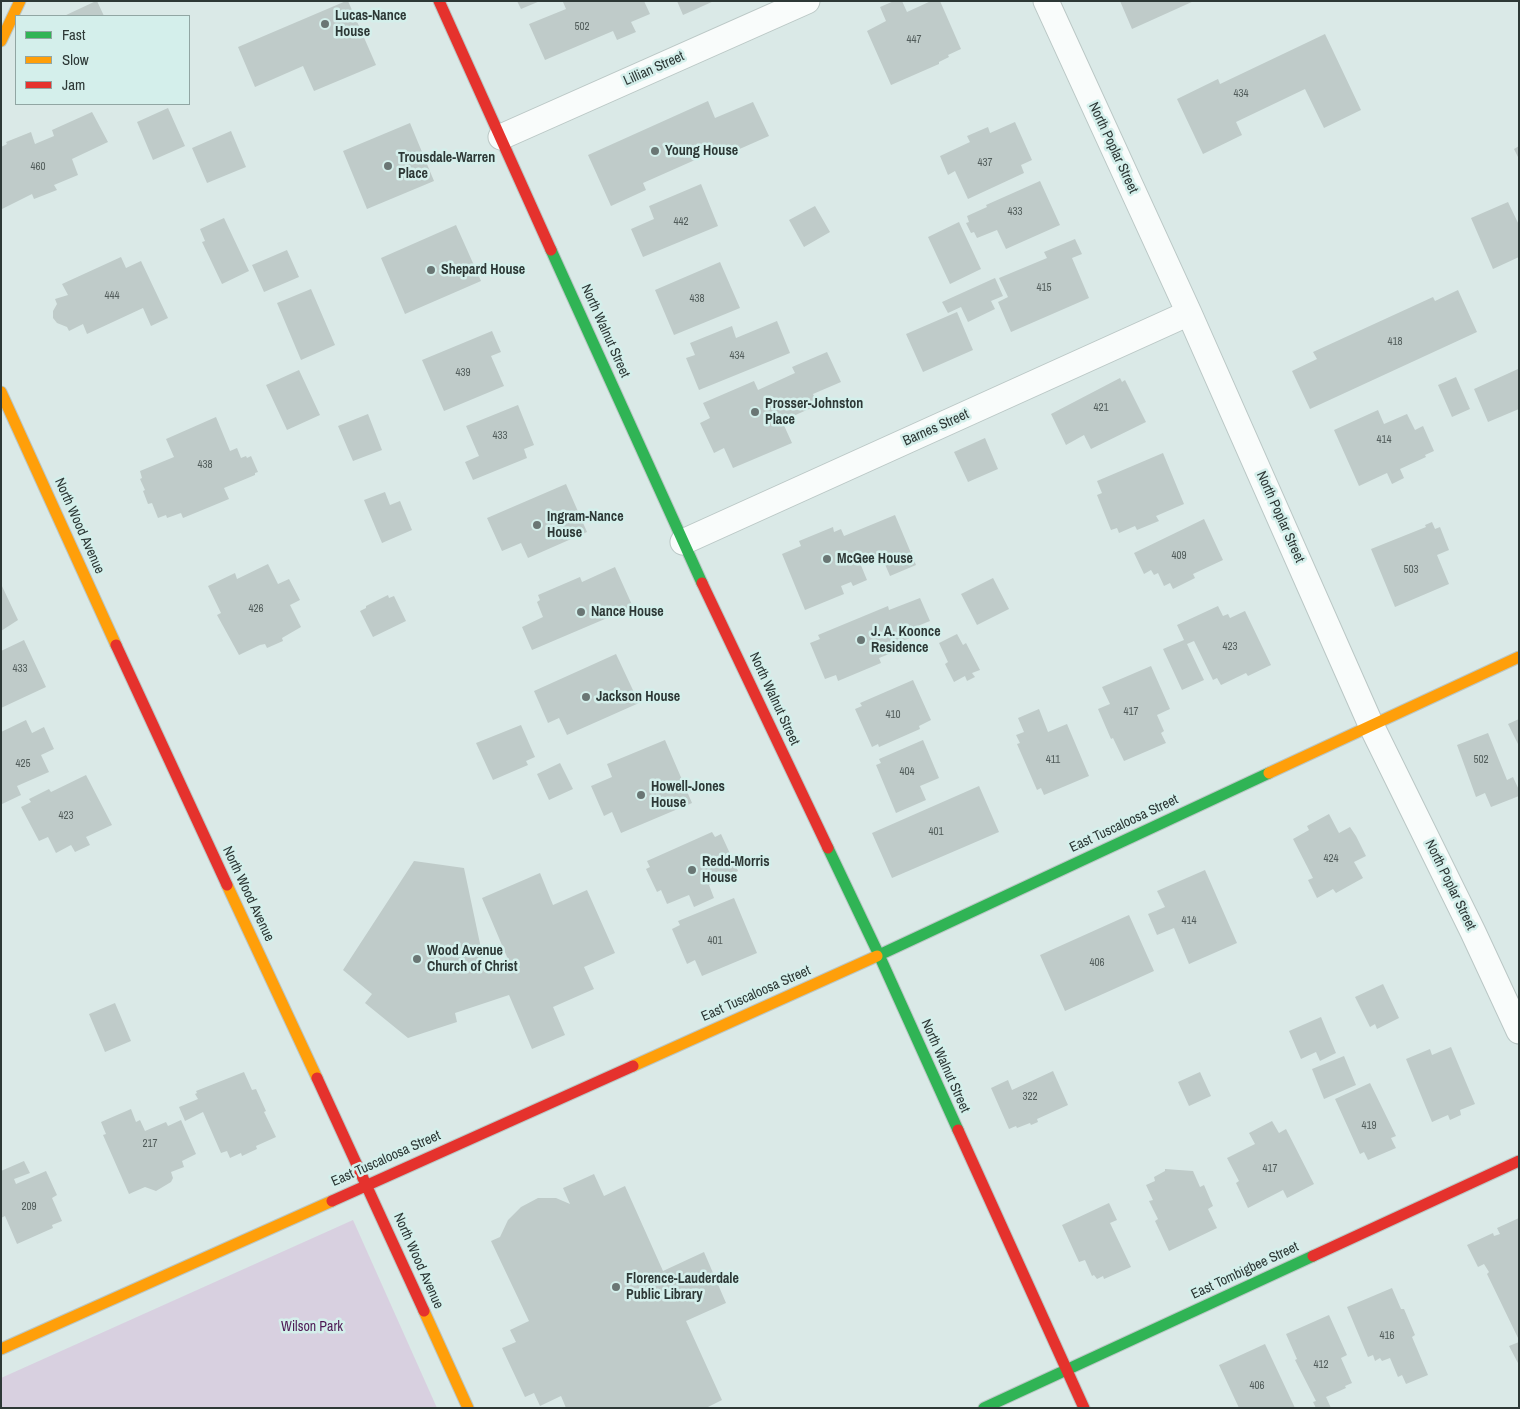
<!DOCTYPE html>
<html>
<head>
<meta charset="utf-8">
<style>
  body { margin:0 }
  #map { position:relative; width:1520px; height:1409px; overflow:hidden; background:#dae9e7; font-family:"Archivo Narrow",sans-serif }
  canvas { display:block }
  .frame { position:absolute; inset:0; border:2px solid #2d3836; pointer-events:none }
  .legend { position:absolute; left:15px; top:15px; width:175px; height:90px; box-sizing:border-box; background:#d4efeb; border:1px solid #91a6a3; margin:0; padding:6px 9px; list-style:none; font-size:15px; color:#2d3836 }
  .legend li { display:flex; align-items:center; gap:10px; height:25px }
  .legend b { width:25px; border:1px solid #91a6a3 }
</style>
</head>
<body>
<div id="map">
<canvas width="1520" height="1409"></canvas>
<div class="frame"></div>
<ul class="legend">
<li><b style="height:6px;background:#30b455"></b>Fast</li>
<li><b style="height:6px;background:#ff9f0a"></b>Slow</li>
<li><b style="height:6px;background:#e5322d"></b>Jam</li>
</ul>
</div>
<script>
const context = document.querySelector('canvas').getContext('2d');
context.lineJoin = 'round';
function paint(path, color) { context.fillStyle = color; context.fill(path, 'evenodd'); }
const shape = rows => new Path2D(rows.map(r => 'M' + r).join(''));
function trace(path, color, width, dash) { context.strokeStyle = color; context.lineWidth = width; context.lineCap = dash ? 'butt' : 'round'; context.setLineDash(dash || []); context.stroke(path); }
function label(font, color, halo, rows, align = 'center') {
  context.font = font + ' "Archivo Narrow",sans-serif'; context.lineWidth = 5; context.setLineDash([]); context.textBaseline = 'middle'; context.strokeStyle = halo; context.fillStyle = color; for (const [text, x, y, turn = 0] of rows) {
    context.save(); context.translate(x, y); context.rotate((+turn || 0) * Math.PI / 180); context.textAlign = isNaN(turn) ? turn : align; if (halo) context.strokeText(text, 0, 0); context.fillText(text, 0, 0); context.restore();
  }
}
const green = shape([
  [353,1220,437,1408,1,1408,1,1378]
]);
const building = shape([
  [97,1,104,16,64,16,96,1],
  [346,1,348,1,376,65,314,91,303,66,255,87,238,47],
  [517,1,540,1,521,9],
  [564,1,644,1,650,14,631,22,636,32,617,40,613,31,545,60,529,24,566,9,563,2],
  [677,1,714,1,683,15],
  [894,1,902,1,907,12,931,1,940,1,961,49,948,55,949,57,939,62,939,64,891,85,867,31,886,21,880,7],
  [1120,1,1194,1,1132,29],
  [1325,34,1361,110,1324,128,1305,89,1236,122,1242,135,1203,154,1177,99,1218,79,1220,84],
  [708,101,715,118,753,102,769,136,726,155,722,148,643,183,646,190,611,206,588,155],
  [168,108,185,146,153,160,137,122],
  [92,112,108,142,72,159,78,175,54,185,57,190,34,199,32,194,2,209,1,147,7,144,6,142,31,132,35,144,54,136,52,130],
  [1015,122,1032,160,1021,165,1024,173,968,199,955,171,948,175,940,156,970,142,967,136,988,127,990,133],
  [410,123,434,181,367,209,343,151],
  [231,131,246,167,207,183,192,148],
  [1519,146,1519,159,1514,149],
  [1040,181,1060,225,1006,249,997,230,977,238,974,232,971,233,966,223,969,222,967,216,987,207,986,205],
  [701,184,718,226,643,257,631,229,654,219,649,206],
  [1508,202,1519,225,1519,257,1493,269,1471,218],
  [815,206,830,232,804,247,789,220],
  [224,218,249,271,222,284,202,242,205,241,200,229],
  [959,222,981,269,950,284,928,237],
  [456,225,481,281,405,314,381,258],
  [1075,239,1082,254,1072,258,1089,298,1011,332,998,302,1008,297,999,278,1047,258,1044,252],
  [287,250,299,277,264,292,252,265],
  [121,257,126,268,141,261,168,318,151,326,143,308,87,334,83,324,69,331,67,327,57,323,53,318,53,311,57,304,55,299,68,295,62,284],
  [720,262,740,308,674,335,655,290],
  [995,278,1003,296,991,301,995,309,968,322,961,307,948,313,942,302],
  [311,289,335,345,301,360,277,303],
  [1458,290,1477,332,1310,409,1292,371,1317,359,1313,352,1433,297,1435,301],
  [957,312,973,350,923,372,906,334],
  [777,321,790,353,699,390,686,358,695,355,690,343,732,326,736,338],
  [492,331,501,352,491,356,504,386,444,411,422,360],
  [827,352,841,382,813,394,818,405,782,421,792,443,733,468,724,448,714,453,700,423,710,418,703,403,754,381,758,390,795,373,792,367],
  [1518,369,1519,409,1488,422,1474,389],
  [299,370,320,415,287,430,266,385],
  [1456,377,1470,409,1452,417,1438,385],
  [1120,378,1122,382,1125,380,1146,422,1091,449,1084,435,1066,445,1051,414],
  [518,405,534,445,524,449,527,458,473,480,465,462,479,456,466,426],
  [1378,410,1384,424,1407,414,1415,430,1423,426,1434,451,1425,455,1426,457,1400,469,1404,478,1392,484,1387,473,1359,486,1334,430],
  [368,414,382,450,353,461,338,426],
  [216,417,230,451,237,448,241,458,246,456,247,458,251,456,258,472,255,473,255,475,224,488,229,499,183,518,181,513,167,518,166,515,158,518,152,503,148,504,143,491,145,490,140,479,142,478,140,471,174,457,166,439],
  [985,438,998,469,968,482,954,452],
  [1163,453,1184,504,1156,516,1159,521,1137,530,1135,526,1119,533,1117,528,1111,530,1097,495,1102,493,1097,481],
  [566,484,587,532,528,558,521,543,502,551,487,518],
  [385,492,390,505,400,501,412,530,382,543,364,500],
  [895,515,916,565,890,576,881,555,860,563,867,580,853,586,851,582,841,586,844,594,805,610,782,554,801,546,799,541,833,527,834,532,841,529,844,536],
  [1204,519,1223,560,1193,574,1195,578,1173,589,1170,583,1164,586,1158,573,1154,575,1151,570,1144,574,1134,553],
  [1432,522,1435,529,1440,527,1449,550,1437,555,1449,584,1395,607,1371,549,1426,527,1425,525],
  [268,564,278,584,289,579,300,600,290,605,301,627,282,638,283,641,267,648,265,644,260,645,239,655,217,615,221,613,208,586,235,573,237,579],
  [615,567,633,607,532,650,522,627,543,617,537,602,540,600,538,595,580,577,582,582],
  [993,578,1009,609,977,625,961,594],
  [1,584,18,620,1,631],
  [388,595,389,598,394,596,406,621,373,637,360,611,366,608,366,606],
  [920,598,930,621,915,627,918,635,902,641,904,648,879,658,881,663,838,681,836,675,825,679,810,643,820,639,818,635,888,606,889,610],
  [1218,606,1223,616,1228,614,1230,618,1245,611,1271,665,1248,676,1246,673,1221,685,1217,678,1213,680,1194,641,1187,644,1204,680,1182,690,1163,649,1184,640,1177,625],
  [957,634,963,645,966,643,980,670,972,673,975,677,967,681,965,676,954,682,945,664,948,662,939,643],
  [24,640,46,687,1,708,1,651],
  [616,654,639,703,567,735,559,718,548,723,534,691],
  [1151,666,1170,709,1157,715,1164,731,1161,733,1166,743,1124,761,1113,738,1111,739,1098,709,1110,704,1102,687],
  [913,680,931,720,919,726,920,729,879,747,878,744,872,747,855,709,862,706,860,703],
  [1039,709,1048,732,1067,724,1089,776,1044,795,1041,788,1037,790,1017,744,1020,743,1016,735,1024,732,1018,718],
  [1519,719,1519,746,1508,724],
  [26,720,32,733,44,727,54,749,41,755,49,772,17,786,21,795,2,804,1,732],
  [521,725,535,757,526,761,528,765,493,780,476,743],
  [1488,733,1507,780,1513,777,1519,790,1519,796,1491,807,1485,793,1476,797,1457,745],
  [665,740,692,803,621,833,612,812,604,816,591,786,612,777,607,764],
  [923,740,939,778,920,786,926,800,896,813,876,765,881,763,879,759],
  [560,763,573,789,549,800,537,774],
  [86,775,112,825,86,837,90,845,75,852,71,845,56,853,48,837,39,841,21,807,31,802,29,799,49,789,51,792],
  [979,786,999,832,892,878,872,833],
  [1329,814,1339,833,1350,827,1356,836,1366,856,1354,862,1363,878,1336,893,1333,889,1317,898,1308,880,1313,878,1293,839,1309,830,1307,826],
  [712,832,715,837,721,834,738,871,709,885,714,898,694,907,689,895,667,904,661,890,657,892,646,869,650,867,647,861],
  [414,861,464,868,486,972,510,964,482,898,540,873,553,905,587,890,615,953,584,967,594,989,553,1007,565,1035,532,1049,509,995,455,1013,457,1022,408,1038,365,1003,372,994,343,970],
  [1205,870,1237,943,1189,964,1174,928,1157,935,1148,914,1165,907,1157,891],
  [734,898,757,953,702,976,695,960,687,964,672,929,680,925,678,921],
  [1129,915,1154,971,1065,1011,1040,955],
  [1383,984,1399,1018,1377,1029,1375,1024,1370,1027,1355,997],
  [115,1003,131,1041,105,1052,89,1014],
  [1321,1017,1336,1053,1320,1061,1316,1052,1301,1059,1289,1031],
  [1451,1047,1475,1104,1460,1110,1461,1115,1450,1120,1448,1115,1432,1122,1406,1059,1430,1049,1432,1055],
  [1344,1056,1356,1085,1324,1099,1312,1069],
  [1053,1071,1068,1105,1037,1119,1038,1122,1031,1125,1030,1123,1017,1128,1016,1126,1009,1129,991,1088,1008,1080,1012,1090],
  [244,1072,252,1090,256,1089,266,1111,264,1112,276,1137,256,1146,257,1149,242,1156,241,1153,230,1158,227,1151,221,1153,203,1112,185,1121,179,1107,198,1099,195,1094,197,1093,196,1091],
  [1200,1072,1211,1096,1189,1106,1178,1082],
  [1370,1083,1396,1136,1391,1138,1396,1148,1368,1160,1364,1152,1360,1154,1335,1099],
  [131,1109,136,1122,140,1120,145,1131,166,1122,168,1126,181,1120,196,1154,182,1161,184,1167,171,1172,173,1178,171,1182,156,1191,145,1187,129,1194,103,1135,106,1134,101,1122],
  [1272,1121,1279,1133,1286,1129,1314,1184,1287,1198,1283,1190,1248,1208,1236,1183,1239,1181,1227,1158,1255,1144,1249,1133],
  [24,1161,30,1173,14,1179,16,1184,46,1171,57,1195,52,1198,62,1221,52,1225,53,1228,17,1244,5,1216,1,1218,1,1171],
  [1165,1169,1193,1171,1200,1187,1204,1185,1213,1206,1208,1209,1217,1228,1169,1251,1155,1221,1158,1219,1149,1201,1153,1200,1146,1185,1155,1181,1154,1177,1165,1171],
  [594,1174,604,1196,625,1186,663,1271,704,1252,726,1303,686,1321,722,1400,706,1408,566,1408,561,1396,540,1406,534,1393,525,1397,502,1348,516,1342,510,1330,529,1321,491,1241,500,1237,508,1220,521,1207,538,1198,556,1198,570,1204,563,1188],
  [1109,1203,1117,1220,1110,1223,1131,1267,1104,1279,1103,1276,1097,1279,1094,1275,1092,1276,1085,1260,1079,1262,1062,1225],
  [1519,1218,1519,1340,1487,1274,1489,1272,1484,1264,1478,1267,1467,1245,1493,1233,1494,1236,1500,1234,1497,1228],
  [1392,1288,1401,1309,1404,1309,1415,1335,1412,1337,1428,1375,1406,1384,1402,1375,1398,1377,1390,1358,1382,1361,1380,1358,1375,1361,1373,1355,1368,1357,1347,1307],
  [1329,1315,1347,1355,1341,1358,1352,1383,1345,1386,1346,1388,1326,1397,1331,1408,1316,1408,1313,1402,1316,1401,1295,1360,1297,1359,1286,1334],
  [1519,1342,1519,1365,1509,1346],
  [1265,1344,1295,1408,1239,1408,1219,1365]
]);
const street = shape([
  [1046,1,1189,313,1371,725,1473,932,1519,1031],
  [501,137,807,1],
  [683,542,1189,313]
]);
const fast = shape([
  [551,250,702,583],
  [828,848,879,955,958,1130],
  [877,956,1269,773],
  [984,1408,1313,1256]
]);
const slow = shape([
  [1,41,20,1],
  [1,392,116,645],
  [1269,773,1519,657],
  [227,885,317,1078],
  [633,1066,877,956],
  [424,1311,468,1408],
  [1,1349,332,1201]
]);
const jam = shape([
  [439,1,551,250],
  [702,583,828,848],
  [116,645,227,885],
  [317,1078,424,1311],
  [958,1130,1084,1408],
  [332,1201,633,1066],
  [1313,1256,1519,1161]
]);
const markers = [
  [325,24,5,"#6a7674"],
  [655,151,5,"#6a7674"],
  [388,166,5,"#6a7674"],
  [431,270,5,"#6a7674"],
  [755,412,5,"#6a7674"],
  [537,525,5,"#6a7674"],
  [827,559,5,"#6a7674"],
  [581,612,5,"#6a7674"],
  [861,640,5,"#6a7674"],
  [586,697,5,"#6a7674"],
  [641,795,5,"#6a7674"],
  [692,870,5,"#6a7674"],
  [417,959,5,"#6a7674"],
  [616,1287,5,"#6a7674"]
];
const numberNames = [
  ["502",582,27],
  ["447",914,40],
  ["434",1241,94],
  ["437",985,163],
  ["460",38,167],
  ["433",1015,212],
  ["442",681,222],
  ["415",1044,288],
  ["444",112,296],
  ["438",697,299],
  ["418",1395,342],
  ["434",737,356],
  ["439",463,373],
  ["421",1101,408],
  ["433",500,436],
  ["414",1384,440],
  ["438",205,465],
  ["409",1179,556],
  ["503",1411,570],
  ["426",256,609],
  ["423",1230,647],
  ["433",20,669],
  ["417",1131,712],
  ["410",893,715],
  ["411",1053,760],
  ["502",1481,760],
  ["425",23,764],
  ["404",907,772],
  ["423",66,816],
  ["401",936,832],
  ["424",1331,859],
  ["414",1189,921],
  ["401",715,941],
  ["406",1097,963],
  ["322",1030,1097],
  ["419",1369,1126],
  ["217",150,1144],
  ["417",1270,1169],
  ["209",29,1207],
  ["416",1387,1336],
  ["412",1321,1365],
  ["406",1257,1386]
];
const poiNames = [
  ["Lucas-Nance",335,16],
  ["House",335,32],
  ["Young House",665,151],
  ["Trousdale-Warren",398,158],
  ["Place",398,174],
  ["Shepard House",441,270],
  ["Prosser-Johnston",765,404],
  ["Place",765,420],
  ["Ingram-Nance",547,517],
  ["House",547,533],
  ["McGee House",837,559],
  ["Nance House",591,612],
  ["J. A. Koonce",871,632],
  ["Residence",871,648],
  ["Jackson House",596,697],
  ["Howell-Jones",651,787],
  ["House",651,803],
  ["Redd-Morris",702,862],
  ["House",702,878],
  ["Wood Avenue",427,951],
  ["Church of Christ",427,967],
  ["Florence-Lauderdale",626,1279],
  ["Public Library",626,1295]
];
const streetNames = [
  ["Lillian Street",654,69,-24],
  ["North Poplar Street",1113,148,65],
  ["North Walnut Street",605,331,66],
  ["Barnes Street",936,428,-24],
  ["North Poplar Street",1280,517,66],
  ["North Wood Avenue",79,526,66],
  ["North Walnut Street",774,699,65],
  ["East Tuscaloosa Street",1124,824,-25],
  ["North Poplar Street",1450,885,64],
  ["North Wood Avenue",248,894,65],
  ["East Tuscaloosa Street",756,994,-24],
  ["North Walnut Street",945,1066,66],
  ["East Tuscaloosa Street",386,1159,-24],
  ["North Wood Avenue",418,1261,66],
  ["East Tombigbee Street",1245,1271,-25]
];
const parkNames = [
  ["Wilson Park",312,1327]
];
paint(green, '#d8d0e0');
paint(building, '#bfcbc9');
trace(street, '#bac7c5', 27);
trace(fast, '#bac7c5', 13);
trace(slow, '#bac7c5', 13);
trace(jam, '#bac7c5', 13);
trace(street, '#f9fcfb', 25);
trace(fast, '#30b455', 11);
trace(slow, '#ff9f0a', 11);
trace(jam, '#e5322d', 11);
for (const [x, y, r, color] of markers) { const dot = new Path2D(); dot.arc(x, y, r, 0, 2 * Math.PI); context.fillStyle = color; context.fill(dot); trace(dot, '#d4efeb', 2); }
label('11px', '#525d5b', null, numberNames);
label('bold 14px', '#2d3836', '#d4efeb', poiNames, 'left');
label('14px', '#2d3836', '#d4efeb', streetNames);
label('14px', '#4d1954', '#d4efeb', parkNames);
</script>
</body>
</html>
